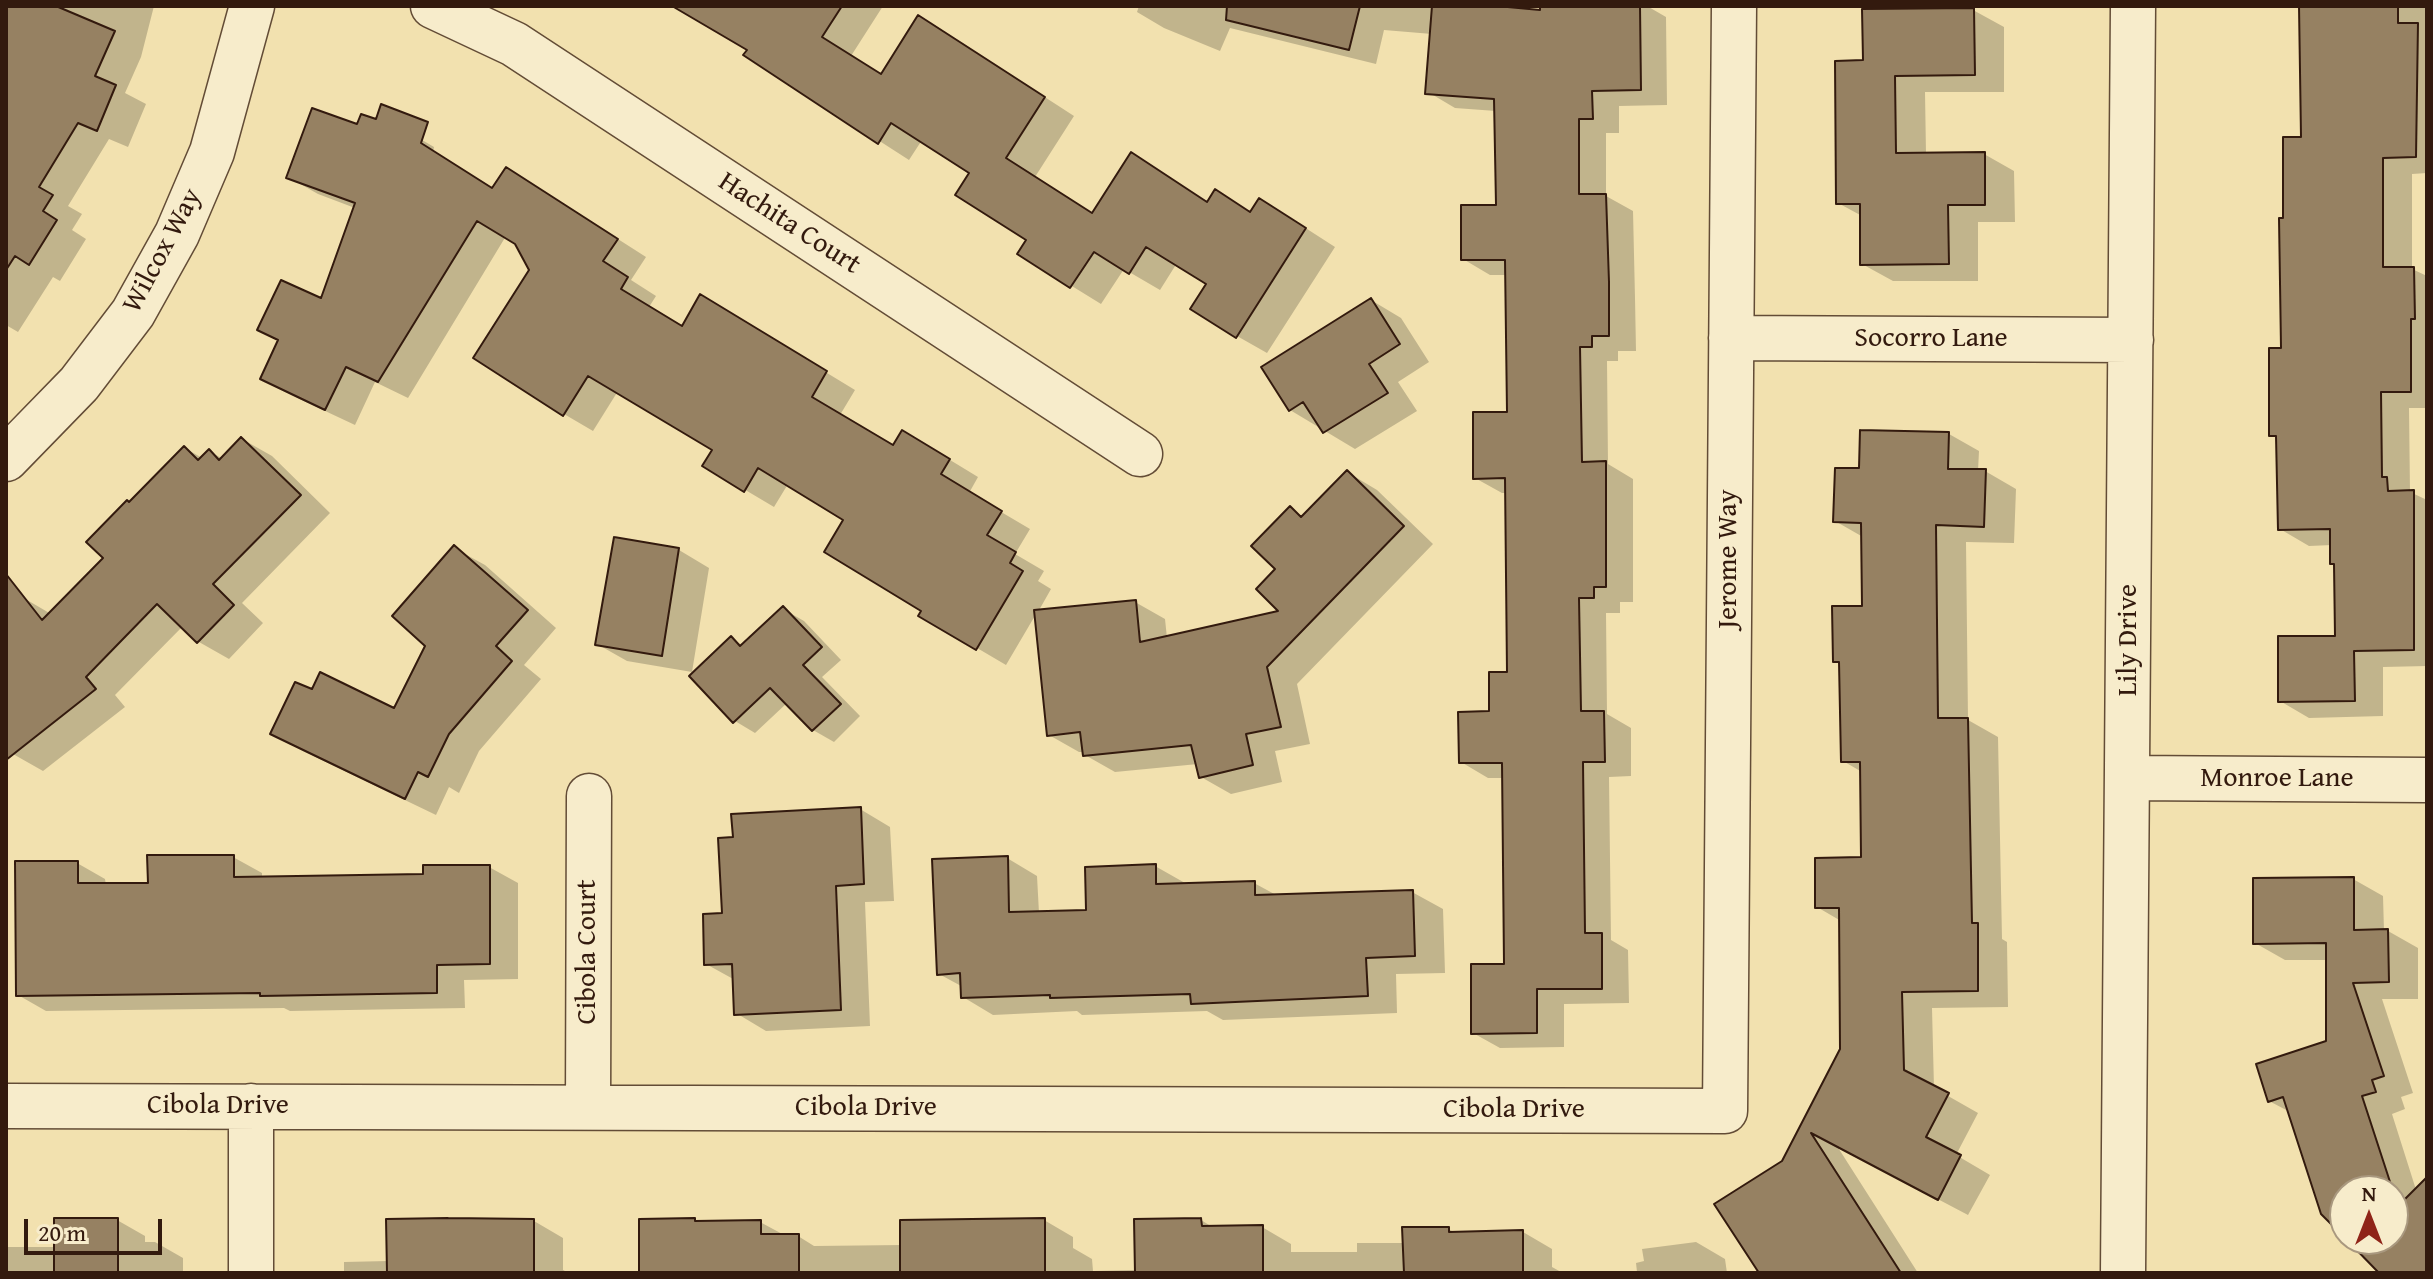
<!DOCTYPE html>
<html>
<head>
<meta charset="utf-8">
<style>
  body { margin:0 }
  #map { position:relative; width:2433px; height:1279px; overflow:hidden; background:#f2e1af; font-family:"Gentium Book Plus",serif }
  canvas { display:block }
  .frame { position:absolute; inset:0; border:8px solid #331a0e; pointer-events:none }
  .north { position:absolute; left:2329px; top:1175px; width:80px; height:80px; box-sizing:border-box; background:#f7eccb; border:2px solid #a9987f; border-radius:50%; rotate:0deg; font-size:22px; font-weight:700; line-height:32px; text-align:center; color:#331a0e }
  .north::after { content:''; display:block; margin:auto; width:28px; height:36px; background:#8f2418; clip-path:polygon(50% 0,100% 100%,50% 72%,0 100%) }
  .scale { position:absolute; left:24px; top:1219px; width:138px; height:36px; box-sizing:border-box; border:4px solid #331a0e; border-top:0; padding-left:10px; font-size:24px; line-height:28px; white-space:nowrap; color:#331a0e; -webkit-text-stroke:6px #f7eccb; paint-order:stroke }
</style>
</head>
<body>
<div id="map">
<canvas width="2433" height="1279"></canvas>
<div class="frame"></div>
<div class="north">N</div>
<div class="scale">20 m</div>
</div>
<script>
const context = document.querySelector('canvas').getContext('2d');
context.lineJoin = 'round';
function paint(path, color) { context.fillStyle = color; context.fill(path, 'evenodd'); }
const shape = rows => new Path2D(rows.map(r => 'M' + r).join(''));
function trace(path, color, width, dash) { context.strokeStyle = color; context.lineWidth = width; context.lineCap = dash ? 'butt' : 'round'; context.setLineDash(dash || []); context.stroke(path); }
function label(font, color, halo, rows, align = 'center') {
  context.font = font + ' "Gentium Book Plus",serif'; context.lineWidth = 7; context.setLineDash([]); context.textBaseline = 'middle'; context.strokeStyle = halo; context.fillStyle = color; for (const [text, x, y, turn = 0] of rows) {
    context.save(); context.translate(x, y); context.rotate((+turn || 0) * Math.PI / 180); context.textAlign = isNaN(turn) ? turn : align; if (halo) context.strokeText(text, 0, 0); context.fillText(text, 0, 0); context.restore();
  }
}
const shadow = shape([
  [12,6,154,6,141,57,125,93,146,104,128,147,109,139,68,206,82,214,72,230,86,239,60,281,53,277,18,332,6,325,6,19],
  [677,6,883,6,851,56,883,76,949,35,1074,116,1035,177,1093,214,1161,173,1209,203,1252,213,1290,218,1335,247,1267,353,1237,336,1209,284,1177,263,1160,290,1124,269,1101,304,1020,254,1029,240,972,172,922,140,909,160,746,55,750,49],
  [1139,6,1479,6,1542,12,1542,6,1647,6,1666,17,1667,105,1619,106,1619,133,1606,133,1606,196,1633,211,1635,298,1636,351,1618,351,1618,361,1607,361,1608,464,1633,479,1633,602,1620,602,1620,613,1606,613,1607,714,1631,728,1631,776,1609,777,1611,940,1628,950,1629,1003,1564,1004,1564,1047,1500,1048,1473,1033,1506,966,1504,778,1488,778,1461,762,1491,713,1509,674,1507,493,1502,493,1475,478,1509,413,1507,275,1490,275,1463,259,1498,207,1496,111,1455,108,1428,92,1432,34,1384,30,1376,64,1230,28,1220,51,1164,28,1137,12],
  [2301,6,2427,6,2427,173,2412,174,2412,269,2427,276,2427,408,2409,408,2410,492,2427,500,2427,666,2383,667,2383,716,2309,718,2280,701,2337,638,2336,564,2332,545,2309,546,2280,529,2279,439,2271,435,2283,350,2285,220,2303,139],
  [1973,10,2004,27,2004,92,1925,92,1926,154,1984,154,2014,171,2015,222,1978,222,1978,281,1893,281,1862,264,1862,216,1838,203,1865,62],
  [359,127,405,130,434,147,433,153,494,190,535,186,646,257,631,280,656,296,649,307,683,328,730,314,855,390,840,415,894,448,932,449,978,477,969,493,1030,529,1015,554,1044,571,1038,581,1051,589,1038,612,1135,602,1165,619,1167,638,1283,612,1278,569,1290,509,1304,517,1347,472,1377,490,1433,544,1297,684,1310,744,1275,751,1282,782,1231,794,1201,777,1198,764,1115,772,1085,755,1084,752,1079,752,1049,735,1036,614,1006,665,921,615,924,610,846,519,788,484,774,507,705,466,714,449,618,391,593,431,564,414,531,270,516,242,506,236,408,398,375,382,355,425,291,395,262,378,322,301,355,208,318,194,288,177],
  [1371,300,1401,318,1429,362,1398,382,1417,411,1355,449,1290,410],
  [1949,434,1979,451,1978,471,1985,471,2016,489,2014,543,1966,542,1968,720,1998,737,2002,939,2007,942,2008,1007,1932,1008,1934,1088,1978,1113,1956,1155,1990,1175,1968,1215,1837,1146,1918,1273,1761,1273,1783,1162,1842,1050,1841,921,1817,907,1863,859,1862,772,1843,761,1841,664,1835,660,1864,608,1863,537,1835,521,1861,470],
  [242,439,272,456,330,513,242,603,263,623,229,659,199,642,183,626,115,695,125,707,43,771,13,754,6,744,6,609,22,597,51,614,106,558,130,504,185,448,202,458,209,451,223,459],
  [616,540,679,550,709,568,692,672,627,661,597,644],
  [454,548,485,565,556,628,524,665,541,679,479,751,459,793,449,787,436,815,303,751,273,734,313,692,395,710,427,645],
  [783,609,804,621,841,660,822,677,860,716,834,742,813,730,787,703,755,733,735,721,731,639,744,646],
  [860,809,890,827,894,901,865,902,870,1026,766,1031,736,1013,735,980,706,964,724,915,735,839],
  [233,857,262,873,262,879,425,876,489,867,518,883,518,979,464,980,465,1008,290,1011,284,1008,46,1011,18,995,77,863,105,879,106,885,150,885],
  [1007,858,1037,876,1039,913,1088,912,1155,866,1185,883,1254,883,1278,896,1412,892,1443,909,1445,973,1396,974,1397,1013,1223,1020,1207,1011,1082,1015,1077,1011,993,1015,963,997,963,987,939,974],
  [2353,879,2383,896,2384,931,2388,931,2418,948,2418,999,2382,999,2413,1093,2401,1097,2405,1109,2392,1114,2418,1196,2427,1200,2427,1273,2382,1273,2348,1239,2393,1239,2393,1191,2345,1191,2345,1236,2290,1112,2269,1101,2328,1043,2328,960,2285,960,2255,943],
  [117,1220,145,1236,145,1242,155,1242,183,1258,183,1273,6,1273,6,1247,56,1247],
  [1044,1220,1073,1237,1073,1248,1092,1259,1093,1271,1137,1270,1201,1220,1214,1228,1262,1227,1291,1244,1291,1252,1357,1252,1357,1243,1405,1243,1448,1229,1456,1233,1523,1232,1552,1249,1552,1267,1561,1272,1637,1272,1636,1263,1644,1261,1642,1249,1696,1242,1725,1259,1727,1273,641,1273,760,1222,786,1236,798,1236,814,1246,902,1245],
  [534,1221,563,1238,563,1270,569,1273,344,1273,344,1262,388,1261]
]);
const building = shape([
  [6,6,56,6,115,31,95,76,116,85,97,131,78,123,39,187,53,195,43,211,57,220,29,265,15,256,6,270,6,6],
  [672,6,842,6,822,37,881,74,918,15,1045,97,1006,158,1092,213,1131,152,1207,202,1215,189,1250,212,1259,198,1306,228,1236,338,1190,309,1206,284,1146,247,1129,274,1094,252,1070,288,1017,254,1026,240,955,195,969,173,891,123,878,144,743,55,747,50,672,6],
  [1227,6,1360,6,1349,50,1226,20,1227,6],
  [1432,6,1497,6,1540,10,1540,6,1640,6,1641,90,1592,91,1593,119,1579,119,1579,194,1606,194,1609,282,1609,336,1592,336,1592,347,1580,347,1582,462,1606,461,1606,587,1594,587,1594,598,1579,598,1581,711,1604,711,1605,762,1583,762,1585,933,1602,933,1602,989,1537,989,1537,1033,1471,1034,1471,964,1504,964,1502,763,1459,763,1458,712,1489,711,1489,672,1507,672,1505,478,1473,479,1473,412,1507,412,1505,260,1461,260,1461,205,1496,205,1494,99,1425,94,1432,6],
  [2299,6,2398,6,2398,23,2418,23,2416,157,2383,158,2383,267,2414,267,2415,319,2411,319,2411,392,2381,392,2382,477,2387,477,2388,491,2414,490,2414,650,2354,651,2355,701,2278,702,2278,636,2335,636,2334,564,2330,564,2330,529,2278,530,2276,436,2269,436,2269,348,2281,348,2279,218,2283,218,2283,137,2301,137,2299,6],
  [1974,8,1975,75,1895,76,1896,153,1985,152,1985,205,1948,205,1949,264,1860,265,1860,204,1836,204,1835,61,1863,60,1862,9,1974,8],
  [381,104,428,122,421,143,492,188,506,167,618,239,603,261,628,277,621,289,682,326,700,294,827,371,812,397,893,445,902,430,950,459,941,474,1002,511,987,535,1016,552,1010,563,1023,571,976,650,918,616,921,611,824,552,843,520,758,468,744,492,702,466,712,450,588,376,563,416,473,358,529,270,515,244,477,221,378,382,346,367,325,410,260,379,278,340,257,330,281,280,321,298,355,203,286,178,312,108,357,124,361,114,376,119,381,104],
  [1371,298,1400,344,1369,364,1388,393,1323,433,1303,402,1289,411,1261,367,1371,298],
  [1860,430,1949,432,1948,469,1986,469,1984,527,1936,525,1938,718,1968,718,1972,923,1978,923,1978,991,1902,992,1904,1070,1949,1093,1926,1137,1961,1155,1938,1200,1811,1133,1901,1273,1759,1273,1714,1204,1782,1161,1840,1049,1839,908,1815,908,1815,858,1861,857,1860,762,1841,762,1839,662,1833,662,1832,606,1862,606,1861,523,1833,522,1835,468,1859,468,1860,430],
  [241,437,301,495,213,584,234,605,197,643,157,604,86,677,96,689,6,760,6,574,42,620,103,558,86,542,127,500,129,502,184,446,198,460,209,449,219,460,241,437],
  [1347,470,1404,526,1267,667,1281,727,1246,734,1253,765,1199,778,1191,745,1083,756,1080,732,1047,736,1034,610,1136,600,1140,642,1278,611,1256,589,1275,569,1251,546,1290,506,1301,517,1347,470],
  [614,537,679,548,662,656,595,645,614,537],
  [454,545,528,610,496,646,512,661,449,734,428,777,418,772,405,799,270,734,295,682,312,689,320,672,394,708,425,646,392,616,454,545],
  [783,606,822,647,803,665,841,704,812,731,770,688,733,723,689,676,731,636,740,646,783,606],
  [861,807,864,884,836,886,841,1010,734,1015,732,964,704,965,703,914,722,913,718,838,733,837,731,814,861,807],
  [147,855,234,855,234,877,423,874,423,865,490,865,490,964,437,965,437,993,260,996,260,993,16,996,15,861,78,861,78,883,148,883,147,855],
  [1008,856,1009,912,1086,910,1085,867,1156,864,1156,884,1255,881,1255,895,1413,890,1415,956,1366,958,1368,996,1191,1004,1190,994,1050,998,1050,995,961,998,960,973,937,975,932,859,1008,856],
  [2354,877,2354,930,2388,929,2389,982,2353,983,2384,1076,2372,1080,2376,1092,2362,1096,2393,1191,2345,1191,2345,1238,2321,1214,2283,1097,2268,1102,2256,1064,2326,1041,2326,943,2253,944,2253,878,2354,877],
  [2427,1177,2427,1273,2379,1273,2346,1239,2393,1239,2393,1192,2398,1206,2427,1177],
  [54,1218,118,1218,118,1273,54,1273,54,1218],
  [448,1218,534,1219,534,1273,387,1273,386,1219,448,1218],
  [695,1218,695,1221,761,1220,761,1234,799,1234,799,1273,639,1273,639,1219,695,1218],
  [1045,1218,1045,1273,900,1273,900,1220,1045,1218],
  [1201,1218,1202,1226,1263,1225,1263,1273,1135,1273,1134,1219,1201,1218],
  [1402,1227,1449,1227,1449,1232,1523,1230,1523,1273,1404,1273,1402,1227]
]);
const minor = shape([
  [433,6,514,44,1140,454],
  [1731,338,2131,340],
  [6,459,79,384,133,313,177,234,212,152,252,6],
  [2128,778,2427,780],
  [6,1106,1725,1111,1734,6],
  [588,1107,589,796],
  [251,1273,251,1106],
  [2123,1273,2133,6]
]);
const streetNames = [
  ["Hachita Court",789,224,33],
  ["Wilcox Way",163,251,-62],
  ["Socorro Lane",1931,339],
  ["Jerome Way",1729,559,-90],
  ["Lily Drive",2129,640,-90],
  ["Monroe Lane",2277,779],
  ["Cibola Court",588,952,-90],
  ["Cibola Drive",218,1106],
  ["Cibola Drive",866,1108],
  ["Cibola Drive",1514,1110]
];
paint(shadow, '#0003');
paint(building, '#968162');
trace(building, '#331a0e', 2);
trace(minor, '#634c36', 47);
trace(minor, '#f7eccb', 44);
label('28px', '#331a0e', '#f7eccb', streetNames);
</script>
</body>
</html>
